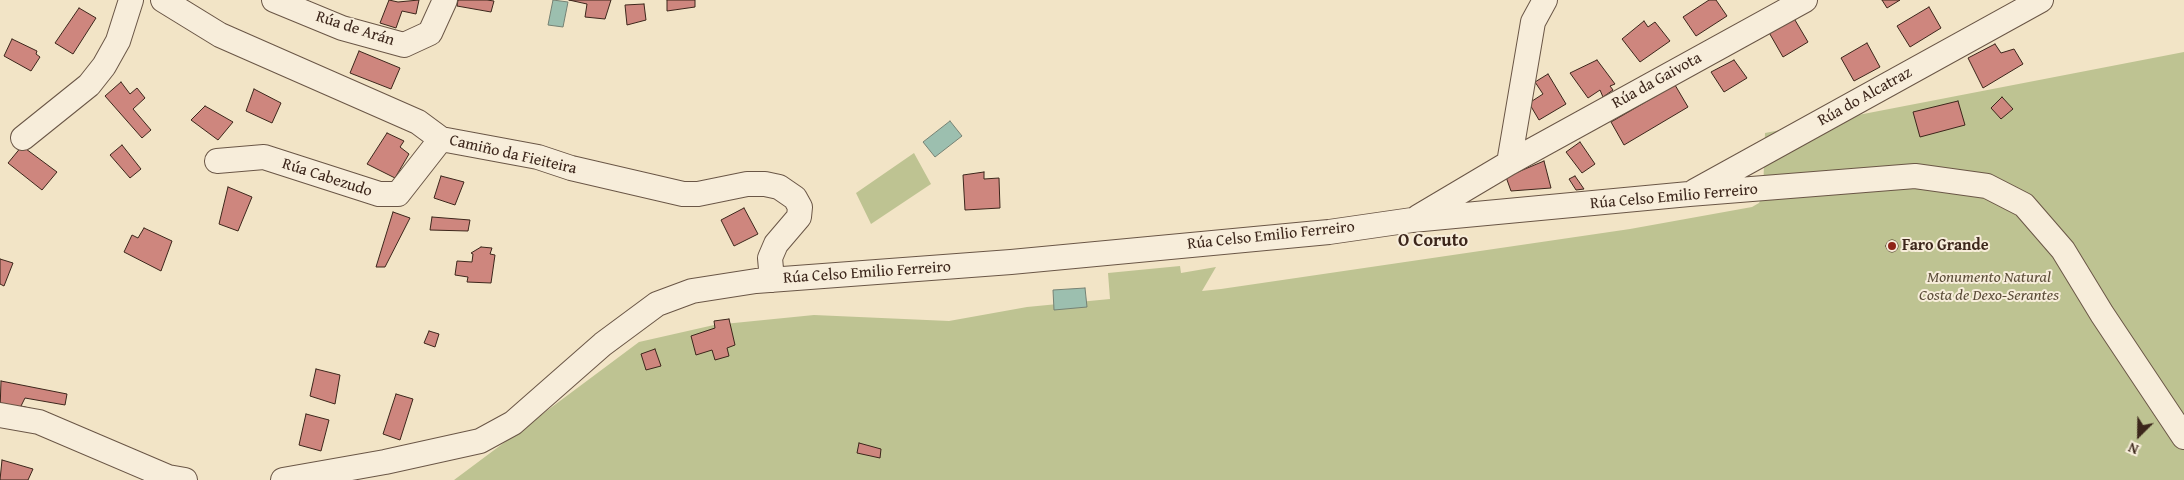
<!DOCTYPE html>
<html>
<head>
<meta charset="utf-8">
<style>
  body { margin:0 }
  #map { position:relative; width:2184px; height:480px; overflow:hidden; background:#f2e4c6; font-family:"Gentium Book Plus",serif }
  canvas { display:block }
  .north { position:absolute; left:2114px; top:410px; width:50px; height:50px; -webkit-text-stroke:4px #f7edda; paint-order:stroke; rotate:203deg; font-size:14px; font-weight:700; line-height:20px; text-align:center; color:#3c261b }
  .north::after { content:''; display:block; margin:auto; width:18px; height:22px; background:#3c261b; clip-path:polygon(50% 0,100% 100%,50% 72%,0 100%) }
</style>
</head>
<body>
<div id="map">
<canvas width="2184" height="480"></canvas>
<div class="north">N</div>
</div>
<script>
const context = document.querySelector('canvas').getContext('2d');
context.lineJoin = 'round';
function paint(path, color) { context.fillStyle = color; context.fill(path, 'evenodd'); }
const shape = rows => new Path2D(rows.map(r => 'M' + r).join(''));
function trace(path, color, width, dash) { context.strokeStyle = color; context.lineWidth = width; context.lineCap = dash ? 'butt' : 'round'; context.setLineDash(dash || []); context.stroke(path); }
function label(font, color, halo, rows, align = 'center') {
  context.font = font + ' "Gentium Book Plus",serif'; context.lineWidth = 4; context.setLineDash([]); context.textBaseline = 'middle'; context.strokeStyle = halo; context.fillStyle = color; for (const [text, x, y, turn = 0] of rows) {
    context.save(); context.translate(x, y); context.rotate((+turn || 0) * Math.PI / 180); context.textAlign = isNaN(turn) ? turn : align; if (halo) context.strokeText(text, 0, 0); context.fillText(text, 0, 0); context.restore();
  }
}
const green = shape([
  [2184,52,2184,480,454,480,639,342,714,325,814,315,949,321,1027,307,1110,299,1108,273,1180,266,1181,273,1216,267,1202,291,1221,289,1630,229,1752,207,1759,203,1763,194,1765,133],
  [914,153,931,184,871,224,856,193]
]);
const water = shape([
  [553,0,568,2,563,27,548,25,553,0],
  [950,121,962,136,935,157,923,142,950,121],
  [1085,288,1087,307,1054,310,1053,290,1085,288]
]);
const building = shape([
  [389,0,398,2,419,0,416,14,402,11,396,28,380,23,389,0],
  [458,0,487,0,494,1,491,12,457,6,458,0],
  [569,0,611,0,605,19,585,17,587,4,569,0],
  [667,0,695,0,695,7,667,11,667,0],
  [1709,0,1716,0,1727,16,1696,36,1683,17,1709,0],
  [1882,0,1900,0,1887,8,1882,0],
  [644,4,646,20,627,25,625,5,644,4],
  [1929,7,1941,28,1910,47,1897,26,1929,7],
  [79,8,96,18,73,54,55,43,79,8],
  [1792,15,1808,42,1783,57,1767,29,1792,15],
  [1644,21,1648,27,1655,22,1670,41,1640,62,1622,39,1644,21],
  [12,39,37,51,36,54,40,57,31,71,4,56,12,39],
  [1867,43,1880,67,1854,81,1841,58,1867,43],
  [1995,44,2001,53,2014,49,2023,64,1983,88,1968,58,1995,44],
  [359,51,400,68,391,89,350,73,359,51],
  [1597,60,1615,84,1610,86,1613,90,1603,97,1600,90,1588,98,1570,73,1597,60],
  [1734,60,1747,78,1724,92,1711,72,1734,60],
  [1548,74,1566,104,1539,120,1529,103,1543,94,1535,82,1548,74],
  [121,82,130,94,137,88,145,98,133,109,151,130,142,138,105,96,121,82],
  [1675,85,1688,107,1624,145,1611,122,1675,85],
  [254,89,281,103,272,123,246,111,254,89],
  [2002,97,2013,109,2001,119,1991,108,2002,97],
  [1958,101,1965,125,1920,137,1913,112,1958,101],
  [205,106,233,122,218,140,191,120,205,106],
  [387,133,404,141,400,147,409,154,395,178,367,164,387,133],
  [1580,142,1595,164,1582,173,1566,152,1580,142],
  [122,145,141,169,130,178,110,155,122,145],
  [22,146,57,172,42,190,8,163,22,146],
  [1544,161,1551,188,1511,191,1506,177,1544,161],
  [984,172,984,179,999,178,1000,208,965,210,963,175,984,172],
  [441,176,464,182,455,205,434,198,441,176],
  [1575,176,1584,189,1576,190,1569,179,1575,176],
  [228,187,252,197,238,231,219,224,228,187],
  [744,208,758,234,734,246,721,220,744,208],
  [393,212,410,218,385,267,376,267,393,212],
  [432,217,470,220,468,231,430,230,432,217],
  [144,228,172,241,161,271,124,252,132,235,138,238,144,228],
  '1886 246a6 6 0 1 1 12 0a6 6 0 1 1-12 0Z',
  [481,247,492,248,490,254,495,255,491,283,467,282,468,277,455,275,457,261,472,262,473,254,471,253,481,247],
  [0,259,13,263,4,286,0,284,0,259],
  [729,319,735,345,727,348,729,356,715,360,712,350,696,355,691,336,715,328,714,321,729,319],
  [429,331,439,334,435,347,424,343,429,331],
  [655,349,661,366,646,370,641,354,655,349],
  [316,369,340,375,335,404,310,396,316,369],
  [1,381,67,394,65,405,25,398,21,406,41,411,0,411,1,381],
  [396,394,413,399,400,440,383,434,396,394],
  [306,414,329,420,321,451,299,445,306,414],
  [859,443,881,449,880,458,857,453,859,443],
  [2,460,33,469,28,480,0,480,2,460]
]);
const minor = shape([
  [163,0,220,35,418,122,441,139,538,157,571,168,683,194,698,194,747,184,765,184,779,187,795,198,800,207,799,217,776,244,770,258,772,280],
  [274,0,342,28,404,45,430,33,445,0],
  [23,138,89,85,104,66,118,41,131,0],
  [217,161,264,157,379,194,398,194,441,139],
  [1509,163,1533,22,1545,0],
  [1695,191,2041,0],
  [1418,217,1509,163,1805,0],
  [0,415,39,422,168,477,185,480],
  [283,480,385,462,480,441,513,423,603,344,657,304,692,291,756,281,1011,262,1329,232,1412,220,1689,194,1915,176,1987,186,2024,205,2063,250,2102,314,2184,437]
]);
const markers = [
  [1892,246,5,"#8f2418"]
];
const streetNames = [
  ["Rúa de Arán",355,29,18],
  ["Rúa da Gaivota",1657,81,-29],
  ["Rúa do Alcatraz",1865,97,-29],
  ["Camiño da Fieiteira",513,155,13],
  ["Rúa Cabezudo",327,178,18],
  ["Rúa Celso Emilio Ferreiro",1674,197,-5],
  ["Rúa Celso Emilio Ferreiro",1271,236,-6],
  ["Rúa Celso Emilio Ferreiro",867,273,-4]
];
const poiNames = [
  ["Faro Grande",1902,246]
];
const parkNames = [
  ["Monumento Natural",1989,278],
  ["Costa de Dexo-Serantes",1989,296]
];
const neighbourhoodNames = [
  ["O Coruto",1433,241]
];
paint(green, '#bec392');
paint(water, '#9cbfaf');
trace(water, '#768274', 1);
paint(building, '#ce867e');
trace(building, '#3c261b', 1);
trace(minor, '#6a5646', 26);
trace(minor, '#f7edda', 24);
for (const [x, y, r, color] of markers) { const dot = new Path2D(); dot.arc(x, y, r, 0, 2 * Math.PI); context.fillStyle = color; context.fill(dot); trace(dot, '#f7edda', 2); }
label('16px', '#3c261b', '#f7edda', streetNames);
label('bold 16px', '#3c261b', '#f7edda', poiNames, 'left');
label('italic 16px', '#5c4d39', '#f7edda', parkNames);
label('bold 18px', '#3c261b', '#f7edda', neighbourhoodNames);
</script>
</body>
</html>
